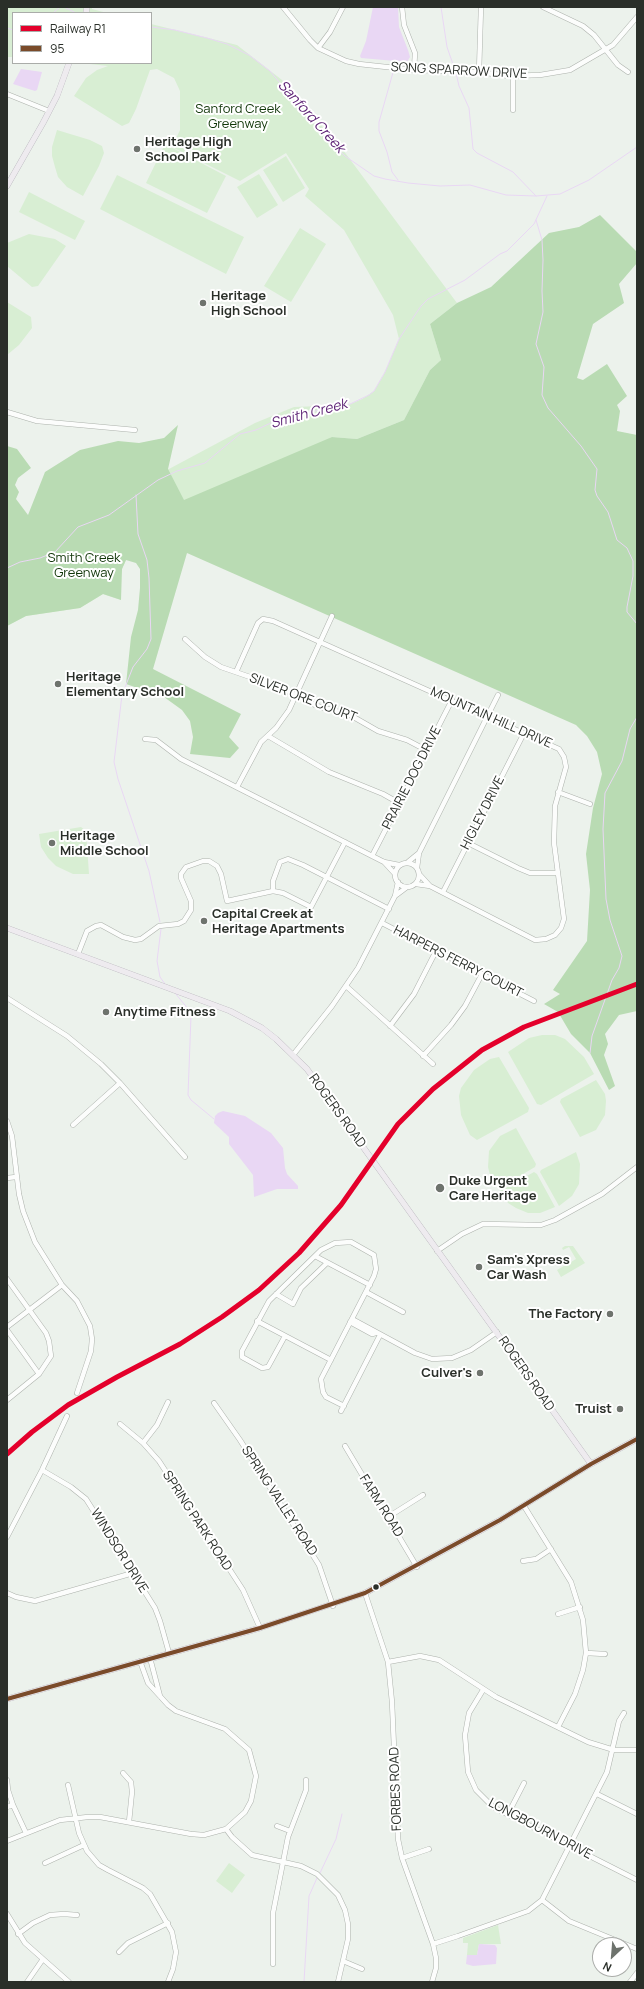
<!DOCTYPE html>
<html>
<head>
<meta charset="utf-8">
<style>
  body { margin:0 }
  #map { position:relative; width:644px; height:1989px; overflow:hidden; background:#ecf2ec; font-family:Manrope,sans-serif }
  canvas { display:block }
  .frame { position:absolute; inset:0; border:8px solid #2a2f29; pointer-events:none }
  .legend { position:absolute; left:12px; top:12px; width:140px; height:52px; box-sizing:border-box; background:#fff; border:1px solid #aaaca9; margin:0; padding:5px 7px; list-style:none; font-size:12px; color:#2a2f29 }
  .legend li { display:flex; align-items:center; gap:8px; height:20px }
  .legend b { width:20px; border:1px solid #aaaca9 }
  .north { position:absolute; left:592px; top:1937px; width:40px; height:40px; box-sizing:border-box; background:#fff; border:1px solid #aaaca9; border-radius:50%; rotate:206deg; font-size:11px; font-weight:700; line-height:16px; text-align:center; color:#2a2f29 }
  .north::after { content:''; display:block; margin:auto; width:14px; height:18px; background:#6e736d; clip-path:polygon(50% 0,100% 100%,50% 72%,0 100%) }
</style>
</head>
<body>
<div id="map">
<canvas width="644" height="1989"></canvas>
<div class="frame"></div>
<ul class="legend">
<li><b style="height:5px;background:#e4002b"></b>Railway R1</li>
<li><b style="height:5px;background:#7a4b2a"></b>95</li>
</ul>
<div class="north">N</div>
</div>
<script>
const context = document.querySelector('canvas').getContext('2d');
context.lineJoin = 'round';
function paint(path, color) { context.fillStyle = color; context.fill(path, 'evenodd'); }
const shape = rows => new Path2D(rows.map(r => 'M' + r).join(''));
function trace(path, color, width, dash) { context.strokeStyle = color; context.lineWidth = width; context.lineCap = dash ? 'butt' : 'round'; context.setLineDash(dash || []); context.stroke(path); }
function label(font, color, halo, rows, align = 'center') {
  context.font = font + ' Manrope,sans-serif'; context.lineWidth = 4; context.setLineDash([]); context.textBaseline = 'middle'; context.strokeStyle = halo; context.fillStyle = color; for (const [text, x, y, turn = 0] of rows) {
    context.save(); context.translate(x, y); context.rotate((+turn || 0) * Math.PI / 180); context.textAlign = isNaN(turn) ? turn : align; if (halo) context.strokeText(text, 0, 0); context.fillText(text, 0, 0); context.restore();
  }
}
const green = shape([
  [7,7,92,7,92,9,107,13,13,13,13,57,7,57],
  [151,24,237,45,282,80,346,154,457,303,430,324,441,360,430,370,404,420,357,439,332,437,126,560,122,569,120,583,121,600,103,594,80,608,26,616,7,626,7,570,154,477,255,423,294,407,348,405,362,399,374,391,385,372,399,339,393,315,344,230,305,196,309,189,286,153,240,181,172,147,180,130,180,91,174,78,157,69,150,70,136,109,129,123,122,126,74,96,86,78,97,70,108,66,81,63,151,63],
  [57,130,90,140,102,146,104,153,99,166,83,196,67,187,58,177,55,167,52,156,52,147],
  [165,144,226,176,207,213,146,183],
  [286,156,305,188,283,202,263,170],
  [259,174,278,205,257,218,237,187],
  [117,175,244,237,226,274,100,209],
  [29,192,85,221,75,240,19,212],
  [300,228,326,244,291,302,264,286],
  [29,234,55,239,66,246,38,286,32,287,7,266,7,243],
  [7,302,31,317,32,328,19,345,7,355],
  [81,827,86,831,89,874,73,874,56,866,48,858,41,847,39,834],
  [542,1035,555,1035,565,1039,584,1057,594,1074,541,1105,537,1104,508,1052,529,1038],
  [499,1057,529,1108,528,1112,477,1140,470,1135,461,1115,459,1096,461,1088,474,1070,490,1059],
  [596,1080,605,1094,606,1101,605,1115,596,1130,580,1137,560,1102,561,1099],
  [516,1128,536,1164,535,1167,499,1188,490,1175,488,1167,489,1151,500,1136],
  [576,1152,580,1164,579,1184,572,1196,559,1206,540,1172,541,1170],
  [534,1172,537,1174,555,1207,540,1213,528,1213,516,1208,508,1203,500,1191],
  [565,1246,573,1246,585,1263,561,1277,557,1270,576,1259,569,1247,563,1250,562,1248],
  [229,1863,245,1875,232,1893,216,1881],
  [498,1925,501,1944,479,1944,477,1955,467,1955,468,1943,463,1943,463,1938]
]);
const forest = shape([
  [600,215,637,252,637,263,619,284,624,303,593,324,577,378,583,380,607,364,627,396,617,405,620,411,617,431,637,435,637,1011,619,1015,605,1034,608,1044,604,1055,615,1086,609,1090,590,1053,571,1034,558,1012,544,1004,560,994,553,990,587,941,590,890,586,854,593,808,602,774,597,752,587,736,576,725,187,553,153,669,241,714,229,737,239,748,230,758,190,754,193,737,190,721,182,710,164,697,126,684,131,637,138,610,140,588,140,569,136,563,126,560,122,569,121,600,103,594,80,608,26,616,7,626,7,446,17,449,31,468,18,478,15,485,19,492,16,499,28,515,45,472,80,450,118,441,139,443,164,438,178,425,168,469,184,500,332,437,357,439,404,420,430,370,441,360,430,324,457,303,491,287,549,233,579,227]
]);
const water = shape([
  [373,7,398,7,399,27,408,50,410,57,407,62,361,58,360,56,366,41],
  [21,69,42,72,37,90,35,91,13,84],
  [223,1111,245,1116,271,1133,283,1148,285,1168,287,1174,298,1186,298,1189,277,1189,254,1197,253,1175,229,1144,229,1137,214,1123,215,1116,218,1113],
  [479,1944,495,1945,497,1948,496,1964,473,1966,466,1964,467,1955,477,1955]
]);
const stream = shape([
  [64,7,76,13],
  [441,7,447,47,455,70],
  [53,13,60,7],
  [151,27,175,30,207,38,227,44,249,55,270,71,327,139,345,156,374,176,385,179,408,183,440,186,470,185,506,195,536,196,560,194,589,180,637,147],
  [7,28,13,30],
  [394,69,379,122,379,131,387,152,392,172,398,180],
  [456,73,459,86,469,108,473,149,477,153,513,172,536,196],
  [536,220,542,240,543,260,542,291,543,312,536,344,544,367,542,395,548,408,581,446,597,469,595,490,597,496,608,512,617,540,627,548,633,561,633,576,627,607,627,612,637,624],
  [136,495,138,534,147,560,149,578,151,639,147,649,133,667,122,695,114,762,118,779,149,871,160,922],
  [7,568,20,562,40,558,55,552,78,527,109,515,158,480,177,471,205,463,240,434,256,430,277,420,294,415,348,405,369,395,374,391,385,372,399,339,421,306,428,299,465,280,500,254,507,251,534,224,547,196],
  [161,929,157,961,160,977,165,984],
  [175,993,189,1010,191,1016,188,1095,191,1100,214,1119],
  [590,1053,592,1036,612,980,619,968,622,956,610,920,606,899,603,829,605,793,622,761,630,729,637,717],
  [320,1873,336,1839,342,1814],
  [304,1982,309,1896,317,1878]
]);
const minor = shape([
  [283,7,310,40,318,48,346,61,359,64,414,70,478,72,509,76,540,75,570,70,613,45,637,17],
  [402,7,404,25,415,53,414,70],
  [543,7,583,26,594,35,618,65,628,72],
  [318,48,330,32,343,7],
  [479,72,481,7],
  [513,75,513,110],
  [7,94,49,111],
  [7,412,37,421,135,430],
  [185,639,205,657,221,667,279,687,317,706,350,715,378,731,407,740,426,750],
  [236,672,258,623,263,619,273,621,559,749,564,757,566,767,555,806,554,843,564,919,561,928,555,935,546,939,535,940,430,886,416,884],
  [268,736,329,772,383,794,399,803],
  [145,739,156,740,181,759,384,862,399,865],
  [237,787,261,742,276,728,289,710,332,616],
  [558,792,590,804],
  [468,843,518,868,530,873,558,873],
  [372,856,452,700],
  [384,862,395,874],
  [408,862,419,853],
  '395 875a12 12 0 1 1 24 0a12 12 0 1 1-24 0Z',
  [417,868,419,853,498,695],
  [420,875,430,886],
  [273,891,273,881,280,862,288,859,303,865,389,909],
  [443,892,524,733],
  [395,896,407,887],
  [382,923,534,1001],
  [78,954,87,931,96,926,101,925,123,937,135,940,141,939,159,926,178,924,184,921,191,910,191,901,181,878,181,874,186,867,203,861,209,861,217,866,221,874,227,901,273,891,283,893,311,907,345,842],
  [346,986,433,1064],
  [7,998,67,1036,101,1064,120,1083,185,1157],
  [390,1026,414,994,436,951],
  [293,1055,332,1006,358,968,395,896,398,882],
  [423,1056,451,1025,465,1006,482,974],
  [7,1121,12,1136,19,1194,23,1211,35,1242,62,1285,77,1301,90,1326,92,1339,91,1351,77,1393],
  [73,1125,120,1083],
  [7,1178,16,1177],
  [437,1251,462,1234,483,1224,541,1225,555,1220,602,1194,637,1167],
  [315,1256,370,1285],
  [7,1279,46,1333,49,1341,51,1356,39,1374,7,1400],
  [366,1292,403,1312],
  [276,1294,293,1304,301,1288,327,1263],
  [352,1319,415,1353,432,1359,452,1358,471,1350,497,1332],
  [257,1321,331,1360],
  [350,1322,372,1334,376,1333],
  [7,1327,62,1285],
  [7,1330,39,1374],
  [285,1336,268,1367,262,1368,242,1357,242,1351,269,1301,321,1250,335,1243,351,1242,374,1255,376,1269,374,1276,321,1379,323,1392,326,1397,344,1406],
  [214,1403,240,1440,319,1565,333,1606],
  [341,1411,380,1335],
  [120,1424,143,1443,159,1461,243,1590,260,1628],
  [143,1443,157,1425,168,1402],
  [345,1446,417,1567],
  [42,1470,71,1487,86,1499,155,1608,160,1621,169,1653],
  [524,1506,571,1582,583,1620,586,1653,583,1670,575,1694,558,1727],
  [388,1517,423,1495],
  [7,1537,42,1470,67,1416],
  [523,1561,536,1559,551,1549],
  [7,1593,16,1597,35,1601,133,1573],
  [365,1593,388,1662,392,1702,398,1839,402,1858,433,1944,436,1958,436,1968,432,1982],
  [558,1614,580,1607],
  [586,1653,605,1654],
  [150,1658,160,1696],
  [388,1662,420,1656,439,1660,496,1697,588,1742,614,1750,637,1750],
  [483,1690,469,1713,465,1735,468,1772,476,1790,493,1807,637,1880],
  [123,1773,131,1782,132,1792,129,1822],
  [7,1780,8,1790,13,1805,26,1833],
  [68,1785,79,1833,87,1851,99,1865,108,1870,143,1888,150,1894,172,1932,176,1952,173,1969,168,1982],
  [597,1794,637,1814],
  [7,1807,13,1805],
  [508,1814,524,1783],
  [277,1826,290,1831],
  [226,1829,232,1837,252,1855,301,1866,317,1874,338,1895,345,1910,348,1924,348,1939,338,1982],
  [7,1841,60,1820,88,1817,100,1817,191,1834,204,1835,226,1829,245,1812,251,1801,256,1776,249,1750,225,1729,176,1711,168,1705,148,1683,140,1661],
  [402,1858,429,1849],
  [45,1863,84,1845],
  [542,1900,569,1921,637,1949],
  [7,1914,25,1943,69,1982],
  [18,1934,33,1923,50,1915,64,1914,77,1915],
  [433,1944,458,1936,528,1911,542,1900,607,1772,619,1721,624,1713],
  [119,1952,128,1943,168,1923],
  [343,1961,362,1969],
  [273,1964,273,1913,288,1837,306,1790,306,1780],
  [27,1982,43,1959],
  [630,1982,637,1973]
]);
const major = shape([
  [86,13,87,7],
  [7,186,43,123,57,96,69,63],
  [7,928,230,1011,262,1028,276,1039,307,1069,591,1464],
  [7,1699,260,1628,365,1593,500,1520,591,1464,637,1439]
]);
const bus1 = shape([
  [7,1699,260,1628,365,1593,500,1520,591,1464,637,1439]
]);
const rail1 = shape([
  [7,1454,32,1432,68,1405,117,1377,180,1344,222,1317,259,1290,299,1253,341,1205,398,1124,433,1089,482,1050,524,1027,637,984]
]);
const markers = [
  [137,149,4,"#6e736d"],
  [203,303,4,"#6e736d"],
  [58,684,4,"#6e736d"],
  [52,843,4,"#6e736d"],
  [204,921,4,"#6e736d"],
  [106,1012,4,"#6e736d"],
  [440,1188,5,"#6e736d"],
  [479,1267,4,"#6e736d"],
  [610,1314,4,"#6e736d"],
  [480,1373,4,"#6e736d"],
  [620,1409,4,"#6e736d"],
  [376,1587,3.5,"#2a2f29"]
];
const streetNames = [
  ["SONG SPARROW DRIVE",459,71,3],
  ["SILVER ORE COURT",303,698,21],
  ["MOUNTAIN HILL DRIVE",491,718,24],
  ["PRAIRIE DOG DRIVE",412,778,-63],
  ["HIGLEY DRIVE",483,813,-63],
  ["HARPERS FERRY COURT",458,962,27],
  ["ROGERS ROAD",337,1111,54],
  ["ROGERS ROAD",526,1374,55],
  ["SPRING VALLEY ROAD",279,1501,57],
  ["FARM ROAD",381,1506,58],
  ["SPRING PARK ROAD",197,1521,57],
  ["WINDSOR DRIVE",119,1551,58],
  ["FORBES ROAD",396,1789,-92],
  ["LONGBOURN DRIVE",540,1829,28]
];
const parkNames = [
  ["Sanford Creek",238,109],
  ["Greenway",238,124],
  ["Smith Creek",84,558],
  ["Greenway",84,573]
];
const poiNames = [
  ["Heritage High",145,142],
  ["School Park",145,157],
  ["Heritage",211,296],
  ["High School",211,311],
  ["Heritage",66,677],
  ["Elementary School",66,692],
  ["Heritage",60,836],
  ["Middle School",60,851],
  ["Capital Creek at",212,914],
  ["Heritage Apartments",212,929],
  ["Anytime Fitness",114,1012],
  ["Duke Urgent",449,1181],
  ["Care Heritage",449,1196],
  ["Sam's Xpress",487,1260],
  ["Car Wash",487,1275],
  ["The Factory",602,1314,"right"],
  ["Culver's",472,1373,"right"],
  ["Truist",612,1409,"right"]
];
const waterNames = [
  ["Sanford Creek",311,117,48],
  ["Smith Creek",309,414,-15]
];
paint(green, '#d8eed3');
paint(forest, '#b9dbb3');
paint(water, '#e9d7f4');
trace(stream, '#e9d7f4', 1);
trace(minor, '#adb2ac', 5.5);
trace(major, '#b4b1b8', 6);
trace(minor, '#fcfdfc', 4.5);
trace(major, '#eeebef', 5.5);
trace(bus1, '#7a4b2a', 4);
trace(rail1, '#e4002b', 5);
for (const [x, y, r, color] of markers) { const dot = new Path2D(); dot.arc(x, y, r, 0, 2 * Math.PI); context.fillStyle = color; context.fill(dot); trace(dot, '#fff', 1.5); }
label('13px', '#2a2f29', '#fff', streetNames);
label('13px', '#113609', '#fff', parkNames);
label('bold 13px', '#2a2f29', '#fff', poiNames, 'left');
label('italic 14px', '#5e2476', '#fff', waterNames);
</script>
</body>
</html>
